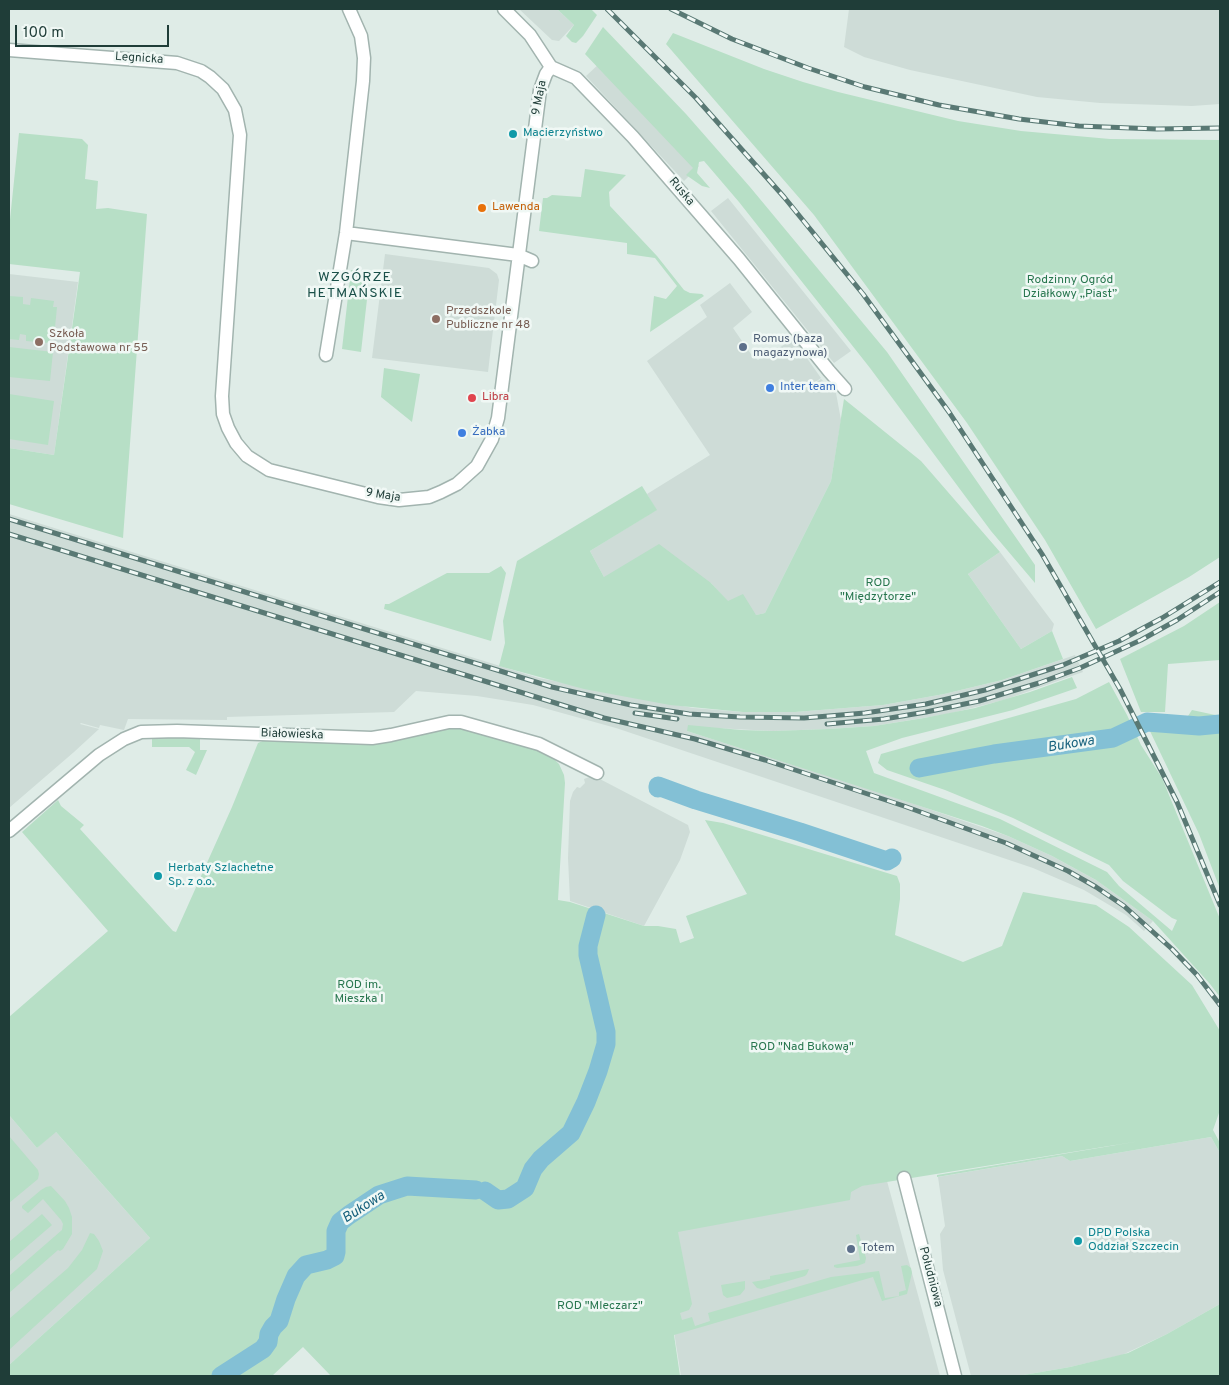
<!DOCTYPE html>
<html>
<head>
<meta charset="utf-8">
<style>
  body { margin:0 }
  #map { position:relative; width:1229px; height:1385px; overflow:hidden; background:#dfece7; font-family:Overpass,sans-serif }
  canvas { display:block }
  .frame { position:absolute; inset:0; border:10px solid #1f3d38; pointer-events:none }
  .scale { position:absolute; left:15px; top:25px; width:154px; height:22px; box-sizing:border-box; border:2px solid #1f3d38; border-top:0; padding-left:6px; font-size:15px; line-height:18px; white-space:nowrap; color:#1f3d38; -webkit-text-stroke:4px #f0f8f5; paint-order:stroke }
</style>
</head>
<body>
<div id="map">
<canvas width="1229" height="1385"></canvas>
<div class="frame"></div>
<div class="scale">100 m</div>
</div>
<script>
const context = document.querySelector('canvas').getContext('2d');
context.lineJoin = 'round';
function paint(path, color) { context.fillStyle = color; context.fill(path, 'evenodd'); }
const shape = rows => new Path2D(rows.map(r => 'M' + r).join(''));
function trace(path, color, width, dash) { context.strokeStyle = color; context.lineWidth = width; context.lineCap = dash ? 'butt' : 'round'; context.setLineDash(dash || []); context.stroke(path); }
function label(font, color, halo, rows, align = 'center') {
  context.font = font + ' Overpass,sans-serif'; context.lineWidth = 5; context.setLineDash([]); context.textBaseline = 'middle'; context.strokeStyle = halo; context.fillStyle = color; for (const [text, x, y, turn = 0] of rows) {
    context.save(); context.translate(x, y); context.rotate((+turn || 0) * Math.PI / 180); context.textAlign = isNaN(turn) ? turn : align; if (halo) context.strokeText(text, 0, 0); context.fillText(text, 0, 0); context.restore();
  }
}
const built = shape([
  [519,9,557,9,574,25,559,41,552,40],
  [849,9,1220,9,1220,104,1192,106,1100,103,1037,97,910,70,864,57,844,47],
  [600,63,608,67,699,166,684,181,586,76],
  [728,198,851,351,834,363,711,211],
  [385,254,489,268,497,274,499,280,488,372,372,358],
  [9,274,78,282,54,455,9,448],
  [730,283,752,312,733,328,753,357,758,360,763,357,764,358,794,338,806,352,804,354,821,378,797,395,821,379,836,393,841,420,831,481,765,613,756,615,728,602,711,583,604,577,590,551,656,510,647,494,710,455,647,361,707,317,700,305],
  [9,514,539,678,693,708,743,712,795,712,883,705,944,694,1002,680,1075,655,1083,672,1004,700,948,714,874,726,829,729,773,731,715,728,687,731,885,794,1008,836,1052,856,1096,880,1153,921,1144,931,1126,915,1084,890,1033,868,616,728,533,705,477,696,416,691,394,712,227,717,227,720,128,719,124,730,100,725,99,728,81,723,80,724,99,729,74,752,9,808],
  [1000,552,1054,624,1052,631,1021,649,968,574],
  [592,776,596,777,688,825,690,832,680,860,644,926,570,901,568,858,570,801,573,792,577,787,580,788,585,783,584,779],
  [9,1115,37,1148,55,1131,150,1238,9,1365],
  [1211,1137,1220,1153,1220,1304,1167,1334,1122,1355,1070,1367,1018,1376,971,1376,943,1270,940,1234,945,1226,938,1177,1062,1156,1070,1161],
  [887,1181,940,1376,681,1376,657,1224]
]);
const green = shape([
  [557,9,591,9,597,15,583,36,576,43,572,42,566,36,574,25],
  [603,27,686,114,750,187,887,352,1035,565,1035,583,991,531,870,368,739,202,704,161,699,162,697,173,710,188,702,186,686,175,693,168,585,54],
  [673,33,764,69,803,82,838,92,958,121,1021,131,1110,139,1220,140,1220,557,1189,577,1096,629,1045,540,967,423,814,215,666,44],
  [19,133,82,139,88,145,85,179,98,181,96,209,108,208,147,214,123,538,9,504,9,448,54,455,80,272,9,264,9,229],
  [585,169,626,175,609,192,610,206,657,256,684,290,690,293,702,294,704,296,650,332,654,296,666,299,677,286,655,258,627,254,627,243,539,231,543,198,547,198,552,195,581,197],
  [351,270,370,273,361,352,342,349],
  [9,296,23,297,23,304,30,305,31,298,54,301,53,307,57,307,54,338,50,337,49,343,26,341,26,335,20,334,19,340,9,339],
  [9,347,53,352,50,381,9,377],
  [384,368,420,374,412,422,381,397],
  [9,394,54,401,48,445,9,439],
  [844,399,921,461,1000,552,968,574,1021,649,1052,631,1063,659,1002,680,944,694,883,705,795,712,743,712,670,705,584,689,499,666,505,643,503,621,517,561,642,486,657,510,590,551,604,577,659,544,711,583,728,601,743,594,756,615,765,613,831,481],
  [501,566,506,573,491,641,384,609,385,604,389,604,447,573,489,573],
  [1220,602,1220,660,1168,664,1165,712,1141,712,1120,659,1184,626],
  [1072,677,1077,688,1013,710,902,738,866,751,874,773,1000,819,1107,872,1119,886,1172,931,1177,920,1172,918,1123,881,1109,865,1013,818,945,790,887,770,878,763,881,754,1076,699,1109,682,1127,715,1141,745,1162,778,1220,919,1220,997,1210,984,1153,921,1096,880,1052,856,1008,836,982,826,687,731,688,725,741,730,773,731,829,729,874,726,924,718,975,708,1030,692],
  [1192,710,1220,716,1220,889,1199,834,1149,729,1182,725],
  [455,726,533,747,552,757,559,764,564,775,565,783,558,900,570,902,644,926,658,926,676,929,680,943,694,938,686,916,747,894,705,820,723,823,897,876,900,884,900,899,895,935,963,962,1002,946,1023,892,1096,905,1129,927,1192,985,1220,1031,1220,1110,1213,1130,1220,1143,1220,1153,1211,1137,1070,1161,1062,1156,937,1177,937,1175,1140,1141,862,1186,851,1192,850,1200,678,1232,692,1304,689,1310,680,1313,682,1320,692,1317,695,1326,710,1321,708,1313,831,1277,879,1271,885,1298,899,1296,899,1292,906,1290,901,1266,907,1265,911,1268,912,1273,907,1294,882,1301,873,1277,674,1335,680,1376,331,1376,303,1347,272,1376,9,1376,9,1365,150,1238,56,1132,37,1148,9,1115,9,1017,108,931,22,832,58,800,61,806,84,825,80,829,173,931,176,932,232,807,258,743,267,739,363,742],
  [152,737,200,738,200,750,207,750,196,775,186,770,195,752,189,747,152,747],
  [9,1136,38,1170,39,1174,38,1179,9,1203],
  [51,1186,65,1201,69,1208,72,1217,72,1234,63,1249,60,1251,58,1250,9,1293,9,1276,62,1230,63,1224,61,1220,43,1199,28,1213,22,1208,22,1206,41,1190,46,1187],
  [42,1214,52,1225,9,1262,9,1242],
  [90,1233,94,1234,99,1241,103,1251,97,1269,9,1350,9,1319,68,1268,82,1250],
  [859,1234,866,1258,865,1263,857,1266,837,1268,834,1267,834,1265,860,1260,856,1235],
  [809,1269,807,1274,805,1276,761,1289,757,1288,752,1282,770,1279,770,1276],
  [745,1281,745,1289,740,1295,727,1298,723,1295,721,1285],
  [1220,1304,1220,1376,1018,1376,1070,1367,1128,1353,1167,1334]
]);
const river = shape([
  [919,768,994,754,1113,738,1147,722,1199,726,1220,724],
  [658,788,658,786,696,800,800,832,887,861,892,858],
  [485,1191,498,1200,508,1199,525,1188,533,1169,541,1159,571,1133,586,1102,598,1071,606,1044,606,1032,588,955,588,946,596,915],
  [221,1376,263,1349,268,1342,269,1334,273,1327,279,1321,286,1299,296,1276,306,1265,327,1260,335,1256,336,1252,336,1231,340,1222,349,1215,379,1195,407,1186,476,1190]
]);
const minor = shape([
  [504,9,530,35,551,67,576,78,633,137,739,259,829,371,845,389],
  [9,50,177,63,201,71,210,77,223,89,235,110,240,135,222,396,223,414,228,428,236,443,247,456,269,470,378,497,399,500,429,497,441,492,457,484,477,466,492,439,498,418,540,90,546,74,551,67],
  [346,233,518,255,532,261],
  [326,355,346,233,363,81,364,58,361,36,349,9],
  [9,831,99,755,124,739,141,732,177,731,372,738,391,735,449,722,461,722,539,744,597,773],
  [904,1178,955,1376]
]);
const rail = shape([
  [607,9,696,98,784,197,863,294,949,412,1042,554,1120,689,1177,802,1220,905],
  [671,9,732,39,808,68,865,87,939,105,1019,119,1079,126,1157,129,1220,128],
  [9,519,552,687,631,705,689,714,740,717,804,718,865,713,926,704,985,690,1063,665,1119,641,1162,618,1220,582],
  [9,534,604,718,695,739,765,760,904,806,1006,843,1068,871,1096,887,1124,906,1172,949,1197,975,1220,1005],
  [635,713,677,719],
  [827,724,884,719,926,712,979,701,1039,683,1080,668,1141,640,1177,620,1220,592]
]);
const markers = [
  [513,134,5,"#0f9aa8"],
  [482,208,5,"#e8710a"],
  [436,319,5,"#8d6e63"],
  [39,342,5,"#8d6e63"],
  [743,347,5,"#5c6f8a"],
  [770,388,5,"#3f7fe0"],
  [472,398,5,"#e0444e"],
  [462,433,5,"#3f7fe0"],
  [158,876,5,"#0f9aa8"],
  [1078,1241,5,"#0f9aa8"],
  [851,1249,5,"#5c6f8a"]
];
const streetNames = [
  ["Legnicka",139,59,4],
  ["9 Maja",540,98,-79],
  ["Ruska",681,192,50],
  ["9 Maja",383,496,9],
  ["Białowieska",292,735,2],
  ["Południowa",930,1277,75]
];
const cultureNames = [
  ["Macierzyństwo",523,134],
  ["Herbaty Szlachetne",168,869],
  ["Sp. z o.o.",168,883],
  ["DPD Polska",1088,1234],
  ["Oddział Szczecin",1088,1248]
];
const foodNames = [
  ["Lawenda",492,208]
];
const parkNames = [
  ["Rodzinny Ogród",1070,281],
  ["Działkowy „Piast”",1070,295],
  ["ROD",878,584],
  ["\"Międzytorze\"",878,598],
  ["ROD im.",359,986],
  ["Mieszka I",359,1000],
  ["ROD \"Nad Bukową\"",802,1048],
  ["ROD \"Mleczarz\"",600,1307]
];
const educationNames = [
  ["Przedszkole",446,312],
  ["Publiczne nr 48",446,326],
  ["Szkoła",49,335],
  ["Podstawowa nr 55",49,349]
];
const serviceNames = [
  ["Romus (baza",753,340],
  ["magazynowa)",753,354],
  ["Totem",861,1249]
];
const shopNames = [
  ["Inter team",780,388],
  ["Żabka",472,433]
];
const healthNames = [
  ["Libra",482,398]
];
const neighbourhoodNames = [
  ["WZGÓRZE",355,278],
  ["HETMAŃSKIE",355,294]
];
const waterNames = [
  ["Bukowa",1071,745,-9],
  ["Bukowa",364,1208,-33]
];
paint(built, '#cedcd7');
paint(green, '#b7dfc6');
trace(river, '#83c0d5', 19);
trace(minor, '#a2b4af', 15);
trace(minor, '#fff', 12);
trace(rail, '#597974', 5);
trace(rail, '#f0f8f5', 3, [9]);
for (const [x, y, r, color] of markers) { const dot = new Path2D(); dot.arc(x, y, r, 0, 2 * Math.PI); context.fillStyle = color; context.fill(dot); trace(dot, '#f0f8f5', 2); }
label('12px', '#1f3d38', '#f0f8f5', streetNames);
label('12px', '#0d838f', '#f0f8f5', cultureNames, 'left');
label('12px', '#c56008', '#f0f8f5', foodNames, 'left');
label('12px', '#27764e', '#f0f8f5', parkNames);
label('12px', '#785e54', '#f0f8f5', educationNames, 'left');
label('12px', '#4e5e75', '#f0f8f5', serviceNames, 'left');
label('12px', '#366cbe', '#f0f8f5', shopNames, 'left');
label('12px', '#be3a42', '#f0f8f5', healthNames, 'left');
context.letterSpacing = '1px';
label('14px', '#1a5049', '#f0f8f5', neighbourhoodNames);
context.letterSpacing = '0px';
label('italic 14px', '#16607c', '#f0f8f5', waterNames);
</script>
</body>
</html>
